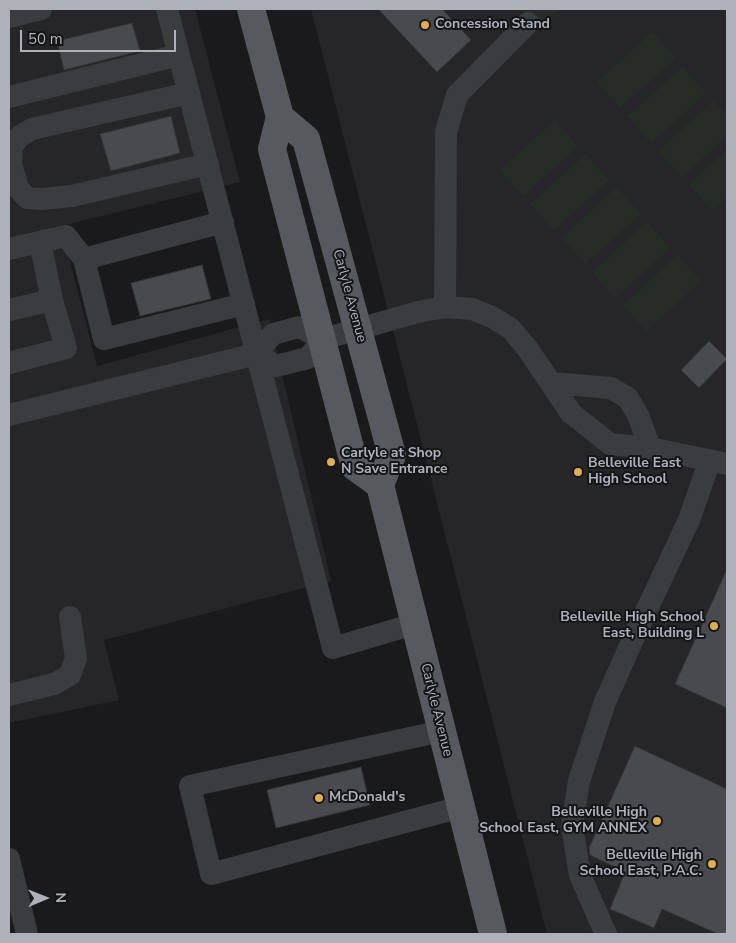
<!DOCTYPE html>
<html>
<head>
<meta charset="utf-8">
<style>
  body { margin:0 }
  #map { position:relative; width:736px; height:943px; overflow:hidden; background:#1a1a1c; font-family:"Nunito Sans",sans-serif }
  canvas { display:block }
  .frame { position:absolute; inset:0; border:10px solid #aeb1ba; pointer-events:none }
  .north { position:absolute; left:20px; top:873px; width:50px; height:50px; -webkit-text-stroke:4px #151517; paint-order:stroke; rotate:89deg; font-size:14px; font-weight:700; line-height:20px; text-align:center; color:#aeb1ba }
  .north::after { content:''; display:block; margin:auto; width:18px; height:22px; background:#aeb1ba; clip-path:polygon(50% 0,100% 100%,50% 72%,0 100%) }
  .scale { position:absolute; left:20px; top:30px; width:156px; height:22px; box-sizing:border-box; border:2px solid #aeb1ba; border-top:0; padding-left:6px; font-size:15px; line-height:18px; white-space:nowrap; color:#aeb1ba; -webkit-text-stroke:4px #151517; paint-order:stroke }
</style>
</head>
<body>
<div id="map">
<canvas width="736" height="943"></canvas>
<div class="frame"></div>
<div class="north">N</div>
<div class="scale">50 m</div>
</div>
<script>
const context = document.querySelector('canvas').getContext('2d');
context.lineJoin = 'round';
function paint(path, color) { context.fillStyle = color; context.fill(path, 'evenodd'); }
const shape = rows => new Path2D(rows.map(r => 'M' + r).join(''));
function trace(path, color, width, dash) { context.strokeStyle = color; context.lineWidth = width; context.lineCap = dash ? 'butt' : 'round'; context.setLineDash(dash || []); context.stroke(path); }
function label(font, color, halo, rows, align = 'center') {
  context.font = font + ' "Nunito Sans",sans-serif'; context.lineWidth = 4; context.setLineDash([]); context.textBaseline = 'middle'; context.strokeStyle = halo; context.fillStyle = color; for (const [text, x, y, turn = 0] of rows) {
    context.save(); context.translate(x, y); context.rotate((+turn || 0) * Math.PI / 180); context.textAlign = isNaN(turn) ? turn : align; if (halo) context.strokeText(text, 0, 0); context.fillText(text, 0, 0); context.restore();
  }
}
const built = shape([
  [9,9,195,9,240,182,61,226,97,366,269,319,331,581,104,640,119,700,9,723],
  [311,9,727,9,727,934,547,934]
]);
const green = shape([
  [522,9,560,9,539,29,520,10],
  [652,32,676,58,620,108,597,82],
  [683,67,706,93,651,143,628,116],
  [714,101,727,116,727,136,682,177,658,151],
  [555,120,578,146,523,196,500,170],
  [727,150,727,197,712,210,689,184],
  [586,154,609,180,554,230,530,204],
  [617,187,640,214,585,264,562,237],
  [647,222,670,248,615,298,592,272],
  [678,255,701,281,646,331,623,305]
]);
const building = shape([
  [378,9,442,9,471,40,437,72,378,9],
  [132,23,140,51,64,70,57,41,132,23],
  [171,116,180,153,111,171,100,134,171,116],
  [202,265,211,299,140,316,131,283,202,265],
  [709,341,727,359,699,388,681,370,709,341],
  [727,569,727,708,675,684,727,569],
  [635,746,727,789,727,934,718,934,662,909,654,928,610,909,625,872,590,855,589,848,635,746],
  [361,767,370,805,276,828,267,790,361,767]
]);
const minor = shape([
  [167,9,333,648,414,624],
  [9,17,41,9],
  [189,93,32,129,20,136,12,146,11,164,18,188,27,198,42,199,72,196,208,164],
  [9,97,179,55],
  [223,222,84,259,104,339,244,304],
  [40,242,52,300],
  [9,249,66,236,84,259],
  [445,307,446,132,457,95,528,23],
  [9,310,52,300,66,348,9,363],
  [256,354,276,366,308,358,323,339,418,312,445,307,472,309,492,317,511,329,527,348,571,413,610,444,650,448,727,464],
  [551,383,611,388,628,398,638,415,650,448],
  [9,415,256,354,273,334,299,327,323,339],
  [9,695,54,684,70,675,76,658,70,617],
  [442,731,190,786,211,874,461,807],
  [9,859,27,934],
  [606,934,580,875,572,826,579,781,605,702,634,637,689,520,710,460]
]);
const major = shape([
  [251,9,280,117,272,149,355,467,380,485],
  [280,117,306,139,392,455,380,485,493,934]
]);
const markers = [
  [425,25,5,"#dfae4e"],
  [331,462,5,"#dfae4e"],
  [578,472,5,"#dfae4e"],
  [714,626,5,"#dfae4e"],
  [319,798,5,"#dfae4e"],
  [657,821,5,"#dfae4e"],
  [712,864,5,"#dfae4e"]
];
const poiNames = [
  ["Concession Stand",435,25],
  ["Carlyle at Shop",341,454],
  ["N Save Entrance",341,470],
  ["Belleville East",588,464],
  ["High School",588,480],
  ["Belleville High School",704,618,"right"],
  ["East, Building L",704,634,"right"],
  ["McDonald's",329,798],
  ["Belleville High",647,813,"right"],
  ["School East, GYM ANNEX",647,829,"right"],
  ["Belleville High",702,856,"right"],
  ["School East, P.A.C.",702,872,"right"]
];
const streetNames = [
  ["Carlyle Avenue",349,296,75],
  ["Carlyle Avenue",436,710,76]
];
paint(built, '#262628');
paint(green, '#262d27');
paint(building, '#494a4e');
trace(building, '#343437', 1);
trace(minor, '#3b3c40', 22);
trace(major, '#57595f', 28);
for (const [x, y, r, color] of markers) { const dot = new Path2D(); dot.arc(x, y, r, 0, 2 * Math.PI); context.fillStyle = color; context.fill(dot); trace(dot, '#151517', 2); }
label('bold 14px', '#aeb1ba', '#151517', poiNames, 'left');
label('14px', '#aeb1ba', '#151517', streetNames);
</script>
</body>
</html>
